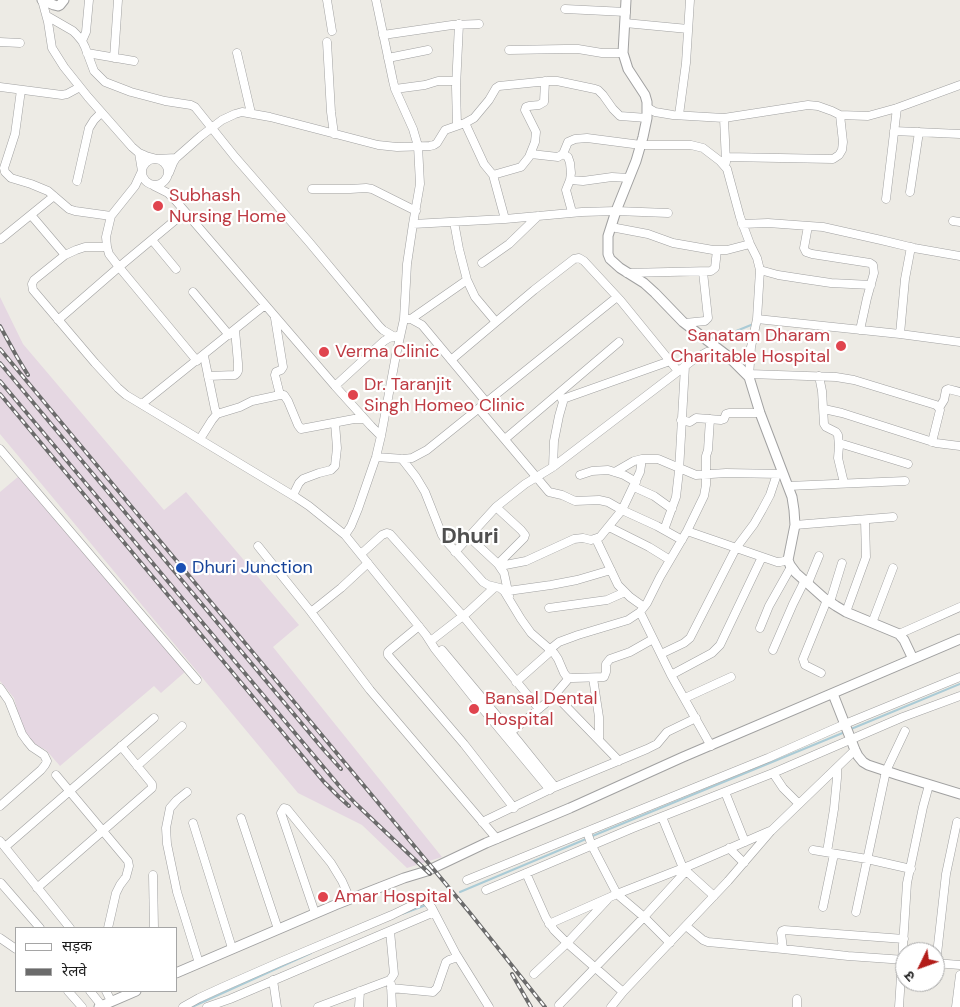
<!DOCTYPE html>
<html>
<head>
<meta charset="utf-8">
<style>
  body { margin:0 }
  #map { position:relative; width:960px; height:1007px; overflow:hidden; background:#edebe5; font-family:"DM Sans","Noto Sans Devanagari",sans-serif }
  canvas { display:block }
  .legend { position:absolute; left:15px; top:927px; width:162px; height:65px; box-sizing:border-box; background:#fff; border:1px solid #a5a5a5; margin:0; padding:6px 9px; list-style:none; font-size:15px; color:#1d1d1d }
  .legend li { display:flex; align-items:center; gap:10px; height:25px }
  .legend b { width:25px; border:1px solid #a5a5a5 }
  .north { position:absolute; left:895px; top:942px; width:50px; height:50px; box-sizing:border-box; background:#fff; border:1px solid #a5a5a5; border-radius:50%; rotate:228deg; font-size:14px; font-weight:700; line-height:20px; text-align:center; color:#1d1d1d }
  .north::after { content:''; display:block; margin:auto; width:18px; height:22px; background:#b21c19; clip-path:polygon(50% 0,100% 100%,50% 72%,0 100%) }
</style>
</head>
<body>
<div id="map">
<canvas width="960" height="1007"></canvas>
<ul class="legend">
<li><b style="height:6px;background:#fff"></b>सड़क</li>
<li><b style="height:6px;background:#6b6b6b"></b>रेलवे</li>
</ul>
<div class="north">उ</div>
</div>
<script>
const context = document.querySelector('canvas').getContext('2d');
context.lineJoin = 'round';
function paint(path, color) { context.fillStyle = color; context.fill(path, 'evenodd'); }
const shape = rows => new Path2D(rows.map(r => 'M' + r).join(''));
function trace(path, color, width, dash) { context.strokeStyle = color; context.lineWidth = width; context.lineCap = dash ? 'butt' : 'round'; context.setLineDash(dash || []); context.stroke(path); }
function label(font, color, halo, rows, align = 'center') {
  context.font = font + ' "DM Sans",sans-serif'; context.lineWidth = 4.5; context.setLineDash([]); context.textBaseline = 'middle'; context.strokeStyle = halo; context.fillStyle = color; for (const [text, x, y, turn = 0] of rows) {
    context.save(); context.translate(x, y); context.rotate((+turn || 0) * Math.PI / 180); context.textAlign = isNaN(turn) ? turn : align; if (halo) context.strokeText(text, 0, 0); context.fillText(text, 0, 0); context.restore();
  }
}
const industrial = shape([
  [0,297,23,344,164,510,186,492,299,625,273,647,442,857,407,868,362,825,298,793,0,434],
  [19,476,186,671,161,693,154,686,60,766,46,750,36,745,26,733,18,713,14,698,0,681,0,492]
]);
const stream = shape([
  [714,340,751,325],
  [851,729,960,684],
  [590,837,845,732],
  [460,892,586,839],
  [430,903,439,900],
  [402,914,426,905],
  [192,1007,311,953]
]);
const minor = shape([
  [42,0,48,22,52,48,64,67,88,97,132,147,139,153,146,156,157,159,176,158],
  [327,0,332,31],
  [565,9,626,12],
  [47,16,73,31,77,35,82,41,85,47,94,71,105,82,131,92,165,101,191,105,195,107,235,157,309,242,379,326,383,330,393,336],
  [625,23,688,29],
  [383,35,452,25,479,24],
  [82,41,86,32,89,0],
  [0,42,20,43],
  [327,42,331,112,334,134],
  [509,50,565,49,578,49,602,53,623,53],
  [87,53,134,61],
  [237,53,251,113],
  [114,58,118,0],
  [388,58,428,50],
  [0,87,62,95,67,94,80,87],
  [395,89,425,85,438,81,456,81],
  [21,90,15,134,4,168,5,172,11,178,31,184,48,191,69,209,75,211,111,216],
  [648,108,655,112,673,115,724,118,808,105,818,106,832,111,840,115,868,116,897,108,960,85],
  [679,115,686,63,690,0],
  [724,118,726,162],
  [465,123,484,164,493,175,505,219],
  [457,125,456,87,459,24],
  [894,131,960,134],
  [139,153,142,171,135,186,111,216,106,237,107,247,109,254,119,267,197,361],
  [531,154,558,157,563,154,568,142,575,139,587,138,641,145,691,145,703,148,720,161,727,169,740,217,750,244,757,258,760,270,757,319,751,347,749,377],
  [563,154,568,157,570,163,571,173,570,180,566,190,572,212],
  [726,157,833,159,839,155,842,150,843,142,840,115],
  '142 172a13 13 0 1 1 26 0a13 13 0 1 1-26 0Z',
  [169,173,173,163,176,158,201,136,222,120,235,114,242,112,270,117,378,145,397,147,430,146,434,145,437,143,445,130,465,123,474,118,489,100,496,88,499,86,548,81,557,81,595,89,598,90,603,95,613,109,620,116,647,118],
  [493,175,521,167,529,157,535,142,536,132,525,110,526,107,529,106,539,105,544,102,545,81],
  [570,180,583,181,612,177,629,178],
  [77,181,89,128,94,120,101,113],
  [154,186,168,193,176,201,335,386,371,426,381,436],
  [312,189,350,189,366,188,372,189,416,211],
  [910,192,919,132],
  [886,199,897,108],
  [31,215,65,255],
  [953,221,960,222],
  [454,222,459,249,467,280,475,297,496,322],
  [413,224,505,219,582,212,616,211,668,213],
  [742,224,768,223,823,227,881,240,914,248,960,256],
  [808,226,804,248,806,252,812,254,870,263,873,265,874,273,867,298,860,330],
  [611,227,648,234,673,243,713,250,727,250,750,244],
  [1,239,54,196],
  [152,240,176,269],
  [107,247,85,247,76,250,65,255,34,280,32,284,33,290,95,363,118,388,126,395,297,498,309,506,345,535,426,635,435,649,473,697,550,790],
  [482,263,509,244,538,216],
  [760,270,778,275,804,279,831,283,871,285],
  [627,273,711,271,715,268,717,250],
  [193,292,229,335],
  [275,318,283,367,281,370,276,372,275,375,280,395],
  [404,319,411,319,422,325,487,403],
  [411,319,467,280],
  [757,319,900,334,960,342],
  [58,320,119,267,185,212],
  [685,323,705,321,708,318,703,272],
  [900,334,905,279,911,247],
  [204,356,215,409,217,414],
  [451,360,534,290,574,259,579,258,584,261,621,301,678,371],
  [749,374,836,377,854,380,936,405,939,408,940,410,932,442],
  [208,376,235,375,237,373,238,371,238,363,235,330],
  [819,376,822,391,824,424,826,427,836,432,838,435,839,446,838,458,844,483],
  [335,386,384,341,389,338,397,336],
  [563,399,670,361],
  [142,404,265,305],
  [939,408,944,400,946,390,948,389,960,392],
  [479,409,549,492,562,495,575,501,599,500,608,502,622,510,657,526,682,540],
  [824,409,842,413,936,443,960,446],
  [681,420,690,422,696,418,721,420,724,419,726,414,729,413,760,413],
  [200,439,212,420,217,414,240,407,252,401,280,395,284,395,288,401,298,425,301,429,354,419,364,419],
  [505,439,619,342],
  [839,443,908,464],
  [0,449,197,680],
  [376,457,404,459,412,458,427,450,617,297],
  [402,459,416,477,425,492,442,535,446,541,483,582,488,585,500,588,504,591,521,619,531,633,554,653,558,659,564,673,567,677,573,678,604,677,606,672,606,664,610,659,630,652,653,639],
  [553,467,554,441,559,416,563,402,560,395],
  [615,472,634,461,642,459,658,459,696,475,726,473,781,474],
  [580,475,592,471,608,470,624,475,636,482],
  [788,486,905,481],
  [634,487,654,496,672,509],
  [293,495,299,483,303,479,319,473,331,470,335,466,337,448,335,423],
  [496,507,521,530,525,535,524,538,498,564],
  [795,525,893,517],
  [609,527,649,547,670,560],
  [664,530,676,497,679,471,685,366],
  [687,531,777,562,780,562,788,560],
  [345,535,351,526,358,509,376,457,381,436,396,355,404,319,407,264,413,224,420,184,418,146,413,129,395,89,393,81,376,0],
  [469,537,498,564,504,573,509,596],
  [596,539,618,585,630,597,644,607],
  [258,546,311,612],
  [455,552,496,507,525,484,553,467,693,360,707,352,718,350],
  [361,554,382,535,387,533,390,534,463,616,539,709],
  [368,563,341,588,311,612,370,690,497,839],
  [500,566,526,561,574,539,583,538,591,540,600,537,622,510,640,472,642,459],
  [808,583,819,556],
  [508,591,551,585,577,580,611,570],
  [830,602,842,563],
  [549,608,607,600,625,592],
  [640,612,671,675,711,746],
  [846,612,866,557,865,520],
  [872,623,893,568],
  [419,626,390,650,388,652,388,655,464,744,514,808],
  [760,628,769,606,791,567],
  [899,634,960,607],
  [432,640,468,612,495,587],
  [442,650,518,741,555,787],
  [549,650,559,642,578,635,628,620,640,612,647,603,660,577,687,531,704,496,706,485,706,456,708,450,710,419],
  [773,650,793,604,805,580],
  [661,654,684,643,690,638,736,548,754,524,762,510,770,495,777,474],
  [821,673,805,665,803,659,827,600],
  [671,675,712,653,720,645,762,557],
  [593,678,599,717,599,740],
  [516,682,551,651],
  [0,688,9,701,22,734,27,741,32,747,44,755,47,761,45,765,41,770,0,806],
  [555,695,619,761],
  [685,698,731,677],
  [511,732,552,698,569,678],
  [137,766,182,726],
  [773,773,783,788,799,804],
  [56,775,128,861,129,866,126,877,120,885,116,893,108,928],
  [187,792,177,800,170,808,166,828,167,844,177,892,199,963],
  [725,792,745,842],
  [662,817,683,868,714,896],
  [241,818,278,929],
  [482,822,555,787,647,749,657,744,667,732,696,718],
  [193,823,232,948],
  [587,832,592,846,617,894,644,917,670,943],
  [0,841,70,928],
  [5,847,154,718],
  [729,848,744,863],
  [813,850,867,859,911,869],
  [827,852,834,809,837,778,837,768],
  [526,873,546,918,554,930,567,943,623,992],
  [153,875,154,928],
  [467,880,768,758,845,724,960,677],
  [1,883,40,928],
  [37,888,152,788,152,784,121,746],
  [486,890,633,828,773,773,903,717,960,696],
  [823,907,834,854],
  [856,912,886,771,905,731],
  [315,913,281,813,284,808,287,809,331,863,342,881,350,899],
  [549,924,617,894,691,865,770,831],
  [686,926,703,940,708,942,783,949,848,956,905,960],
  [0,938,16,949],
  [783,949,781,933,782,931,784,930,904,939],
  [935,963,960,965],
  [936,963,946,874,957,822],
  [534,974,567,943,607,900],
  [273,980,277,1007],
  [391,984,392,1007],
  [391,988,433,992,437,988,446,962,449,960,458,957],
  [68,991,82,1007],
  [90,991,102,1006],
  [106,991,111,1001],
  [559,1005,644,917,686,871],
  [183,1007,199,998,223,987,280,962,392,915,425,899,432,908,456,954,489,1007],
  [207,1007,230,999,434,912],
  [318,1007,390,980,394,974,390,931],
  [359,1007,360,991],
  [611,1007,623,992,728,881,771,831,855,750],
  [797,1007,797,999],
  [899,1007,907,883,923,807,929,785],
  [956,1007,960,975]
]);
const tertiary = shape([
  [42,0,54,5,58,6,60,5,64,0],
  [626,0,623,53,628,69,645,95,647,102,647,118,643,137,636,161,616,211,608,236,608,254,610,259,620,268,644,283,655,293,683,322,729,357,749,377,760,413,792,497,794,510,795,525,788,560,790,565,796,573,824,598,836,606,846,612,899,634,904,640,913,659],
  [833,694,855,750,858,756,863,762,868,765,898,775,960,794],
  [176,973,335,905,404,878,427,871,486,843,570,808,683,757,960,639],
  [99,1007,136,991]
]);
const rail = shape([
  [0,326,17,357,28,375],
  [0,349,470,913,545,1007],
  [0,363,323,749,341,769],
  [0,381,341,788,356,804,430,874],
  [0,394,324,782,338,796,349,806],
  [512,974,531,1007]
]);
const markers = [
  [158,206,6,"#e0444e"],
  [841,346,6,"#e0444e"],
  [324,352,6,"#e0444e"],
  [353,395,6,"#e0444e"],
  [181,568,6,"#1a4fb4"],
  [474,709,6,"#e0444e"],
  [323,897,6,"#e0444e"]
];
const healthNames = [
  ["Subhash",169,196],
  ["Nursing Home",169,217],
  ["Sanatam Dharam",830,336,"right"],
  ["Charitable Hospital",830,357,"right"],
  ["Verma Clinic",335,352],
  ["Dr. Taranjit",364,385],
  ["Singh Homeo Clinic",364,406],
  ["Bansal Dental",485,699],
  ["Hospital",485,720],
  ["Amar Hospital",334,897]
];
const transitNames = [
  ["Dhuri Junction",192,568]
];
const districtNames = [
  ["Dhuri",470,537]
];
paint(industrial, '#e5d7e2');
trace(stream, '#aacbd6', 2);
trace(minor, '#a1a1a1', 9);
trace(tertiary, '#a1a1a1', 11);
trace(minor, '#fff', 8);
trace(tertiary, '#fff', 9);
trace(rail, '#6b6b6b', 4);
trace(rail, '#fff', 2, [5.5]);
for (const [x, y, r, color] of markers) { const dot = new Path2D(); dot.arc(x, y, r, 0, 2 * Math.PI); context.fillStyle = color; context.fill(dot); trace(dot, '#fff', 2); }
label('18px', '#be3a42', '#fff', healthNames, 'left');
label('18px', '#164399', '#fff', transitNames, 'left');
label('bold 22px', '#505050', '#fff', districtNames);
</script>
</body>
</html>
